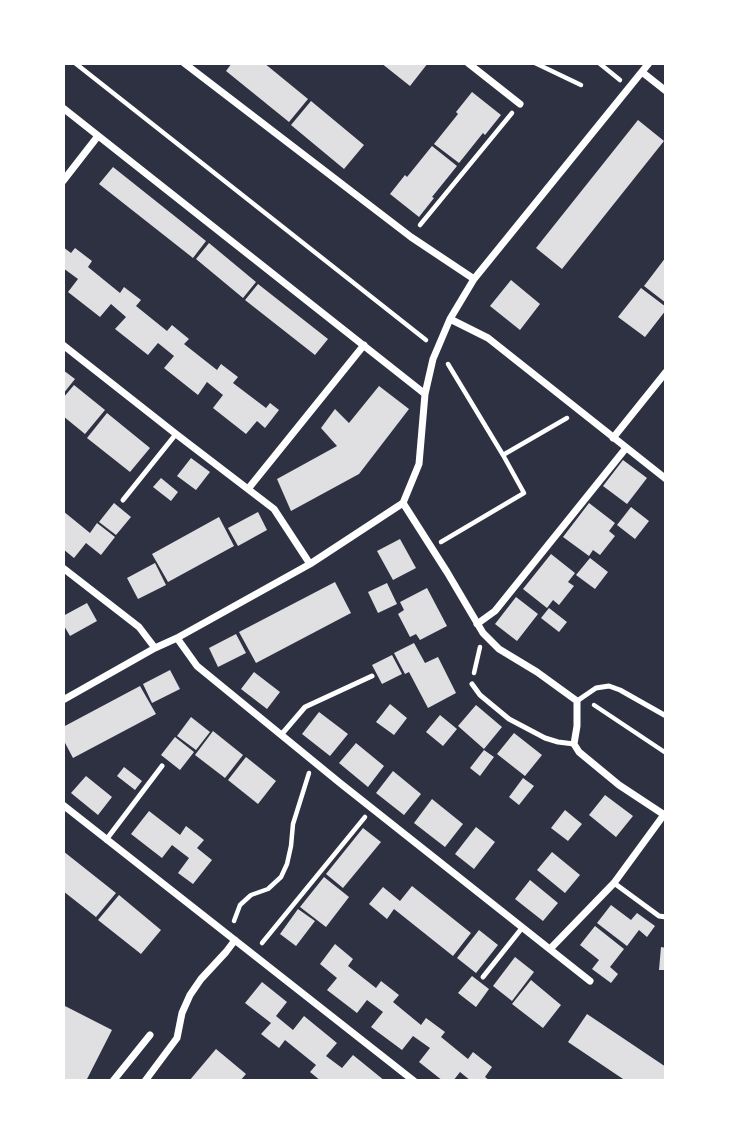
<!DOCTYPE html>
<html>
<head>
<meta charset="utf-8">
<style>
  body { margin:0 }
  #map { position:relative; width:729px; height:1144px; overflow:hidden; background:#2d3142; font-family:Jost,sans-serif }
  canvas { display:block }
  .frame { position:absolute; inset:0; border:65px solid #fff; pointer-events:none }
</style>
</head>
<body>
<div id="map">
<canvas width="729" height="1144"></canvas>
<div class="frame"></div>
</div>
<script>
const context = document.querySelector('canvas').getContext('2d');
context.lineJoin = 'round';
function paint(path, color) { context.fillStyle = color; context.fill(path, 'evenodd'); }
const shape = rows => new Path2D(rows.map(r => 'M' + r).join(''));
function trace(path, color, width, dash) { context.strokeStyle = color; context.lineWidth = width; context.lineCap = dash ? 'butt' : 'round'; context.setLineDash(dash || []); context.stroke(path); }
const building = shape([
  [232,63,264,63,308,99,289,122,226,71],
  [381,63,428,63,410,86],
  [472,92,501,115,485,135,483,133,459,163,434,144,458,114,456,112],
  [311,101,364,145,344,169,291,125],
  [638,120,664,141,562,269,536,248],
  [432,146,457,166,432,197,434,198,419,217,390,194,405,175,407,177],
  [113,167,206,241,193,258,99,184],
  [209,243,256,282,243,298,196,259],
  [63,247,71,253,75,248,92,261,88,267,120,293,124,287,141,300,136,306,167,331,172,325,189,339,184,344,217,370,221,364,238,377,233,383,266,408,270,403,279,410,265,428,257,421,246,434,213,408,223,395,207,382,198,395,164,368,174,356,158,343,148,355,115,329,126,317,111,304,100,317,68,292,78,279,63,268],
  [666,257,666,303,644,286],
  [511,280,540,304,520,330,490,306],
  [258,284,328,339,315,355,245,300],
  [641,288,666,307,666,310,645,337,618,317],
  [63,370,75,379,63,394],
  [74,385,105,410,85,434,63,416,63,398],
  [379,386,409,409,359,474,291,511,277,479,337,446,321,428,335,409,349,423],
  [107,413,150,448,130,472,87,438],
  [191,458,210,472,196,490,177,476],
  [623,460,647,478,627,504,603,486],
  [161,478,178,492,171,501,153,487],
  [114,503,131,517,116,535,99,522],
  [589,503,615,523,609,531,615,536,600,555,593,550,589,556,563,537],
  [631,507,649,521,635,539,617,525],
  [63,511,90,533,97,523,115,537,101,555,86,543,74,558,63,549],
  [258,512,267,530,238,546,228,528],
  [219,517,234,546,168,582,152,554],
  [400,539,416,568,393,580,377,551],
  [551,554,575,573,568,582,574,586,559,605,553,600,547,608,523,589],
  [590,558,608,572,595,589,576,575],
  [155,563,166,585,138,599,127,578],
  [335,582,351,613,256,663,239,632],
  [387,583,397,604,378,613,368,592],
  [427,588,447,626,420,640,416,634,410,637,398,614,404,610,400,602],
  [516,597,538,614,517,641,495,624],
  [87,603,97,621,70,636,63,624,63,616],
  [549,608,567,622,559,632,541,618],
  [236,634,246,653,218,667,209,648],
  [414,643,425,663,438,657,456,693,428,708,409,672,405,674,394,653],
  [392,655,402,674,382,684,372,665],
  [170,670,180,689,152,703,143,684],
  [254,672,280,692,267,709,241,689],
  [140,686,156,714,73,758,63,739,63,727],
  [390,704,407,718,394,735,376,722],
  [476,705,502,727,484,749,458,726],
  [319,712,348,734,330,756,302,734],
  [440,715,457,729,443,746,426,732],
  [191,717,210,732,196,750,177,736],
  [213,731,243,755,225,778,195,755],
  [514,733,542,755,525,776,497,754],
  [175,737,194,752,180,770,161,755],
  [356,743,384,766,368,787,339,763],
  [484,750,494,757,480,776,470,768],
  [246,757,276,781,258,804,228,780],
  [124,767,142,781,135,790,117,776],
  [393,771,421,794,404,815,376,793],
  [86,776,112,797,98,815,71,793],
  [523,778,534,786,519,805,509,797],
  [605,795,633,816,616,837,589,815],
  [432,799,463,824,445,847,414,823],
  [565,810,582,824,568,841,551,828],
  [149,811,180,835,186,826,204,840,197,848,212,860,193,884,178,873,189,858,172,845,162,858,131,834],
  [476,827,495,842,474,869,455,854],
  [363,828,381,842,343,888,326,874],
  [63,851,116,893,96,917,63,891],
  [552,852,580,875,565,893,537,870],
  [324,877,349,897,326,927,300,907],
  [530,880,558,903,543,921,515,899],
  [412,886,471,933,453,956,394,909,387,919,369,904,383,887,400,901],
  [119,895,161,930,141,954,98,920],
  [611,905,631,920,637,913,655,926,647,937,639,930,627,946,597,923],
  [298,909,315,921,296,946,280,934],
  [595,926,624,949,610,967,618,974,611,983,592,969,599,960,580,945],
  [479,930,498,945,476,973,457,958],
  [335,944,353,959,348,966,376,988,381,981,399,995,393,1002,421,1025,426,1018,445,1032,441,1037,468,1059,473,1052,492,1067,485,1077,490,1081,471,1081,460,1072,453,1081,443,1081,419,1062,430,1048,413,1036,402,1050,371,1027,383,1012,367,1000,357,1013,327,990,337,978,320,964],
  [661,947,666,948,666,970,659,970],
  [515,957,534,972,512,1001,493,986],
  [472,976,489,989,476,1007,458,993],
  [531,980,561,1005,543,1028,512,1004],
  [262,982,287,1002,276,1016,293,1030,304,1016,337,1043,326,1056,342,1068,353,1055,385,1081,334,1080,321,1081,310,1072,316,1065,285,1040,279,1048,261,1034,271,1023,245,1003],
  [65,1006,112,1030,86,1081,63,1081,63,1010],
  [587,1014,666,1067,666,1081,626,1081,568,1042],
  [216,1049,246,1074,240,1081,189,1081]
]);
const path = shape([
  [75,63,426,340],
  [535,63,581,85],
  [599,63,620,80],
  [420,225,512,113],
  [448,364,503,455,567,418],
  [441,542,524,493,503,455],
  [474,673,480,647],
  [594,705,666,753],
  [234,921,240,905,251,895,268,889,281,877,287,864,291,846,293,824,309,773],
  [262,943,365,817]
]);
const service = shape([
  [123,500,176,434],
  [472,684,480,695,509,719,545,738,558,742,574,744],
  [577,701,596,688,609,686,620,690,666,716],
  [281,735,305,707,372,676],
  [106,840,162,766],
  [614,883,659,916,666,917],
  [483,977,522,928]
]);
const minor = shape([
  [184,63,411,237,474,279],
  [468,63,520,104],
  [642,72,666,91],
  [63,108,425,394],
  [63,181,98,136],
  [450,319,488,338,666,479],
  [63,345,176,434,274,509,310,564],
  [613,438,666,372],
  [248,489,364,345],
  [403,503,447,572,483,633,499,649,537,672,577,701,577,726,574,744,579,752,619,785,666,816],
  [63,568,139,627,155,648],
  [477,624,495,611,626,448],
  [177,638,197,666,340,783,590,981],
  [63,700,155,648,177,638,310,564,403,503,419,464,425,394,433,359,450,319,474,279,649,63],
  [63,805,414,1081],
  [550,949,614,883,663,816],
  [113,1081,150,1035],
  [145,1081,177,1038,182,1013,190,995,201,979,226,952,235,940]
]);
paint(building, '#e0e0e3');
trace(path, '#fff', 4.5);
trace(service, '#fff', 5);
trace(minor, '#fff', 7);
</script>
</body>
</html>
